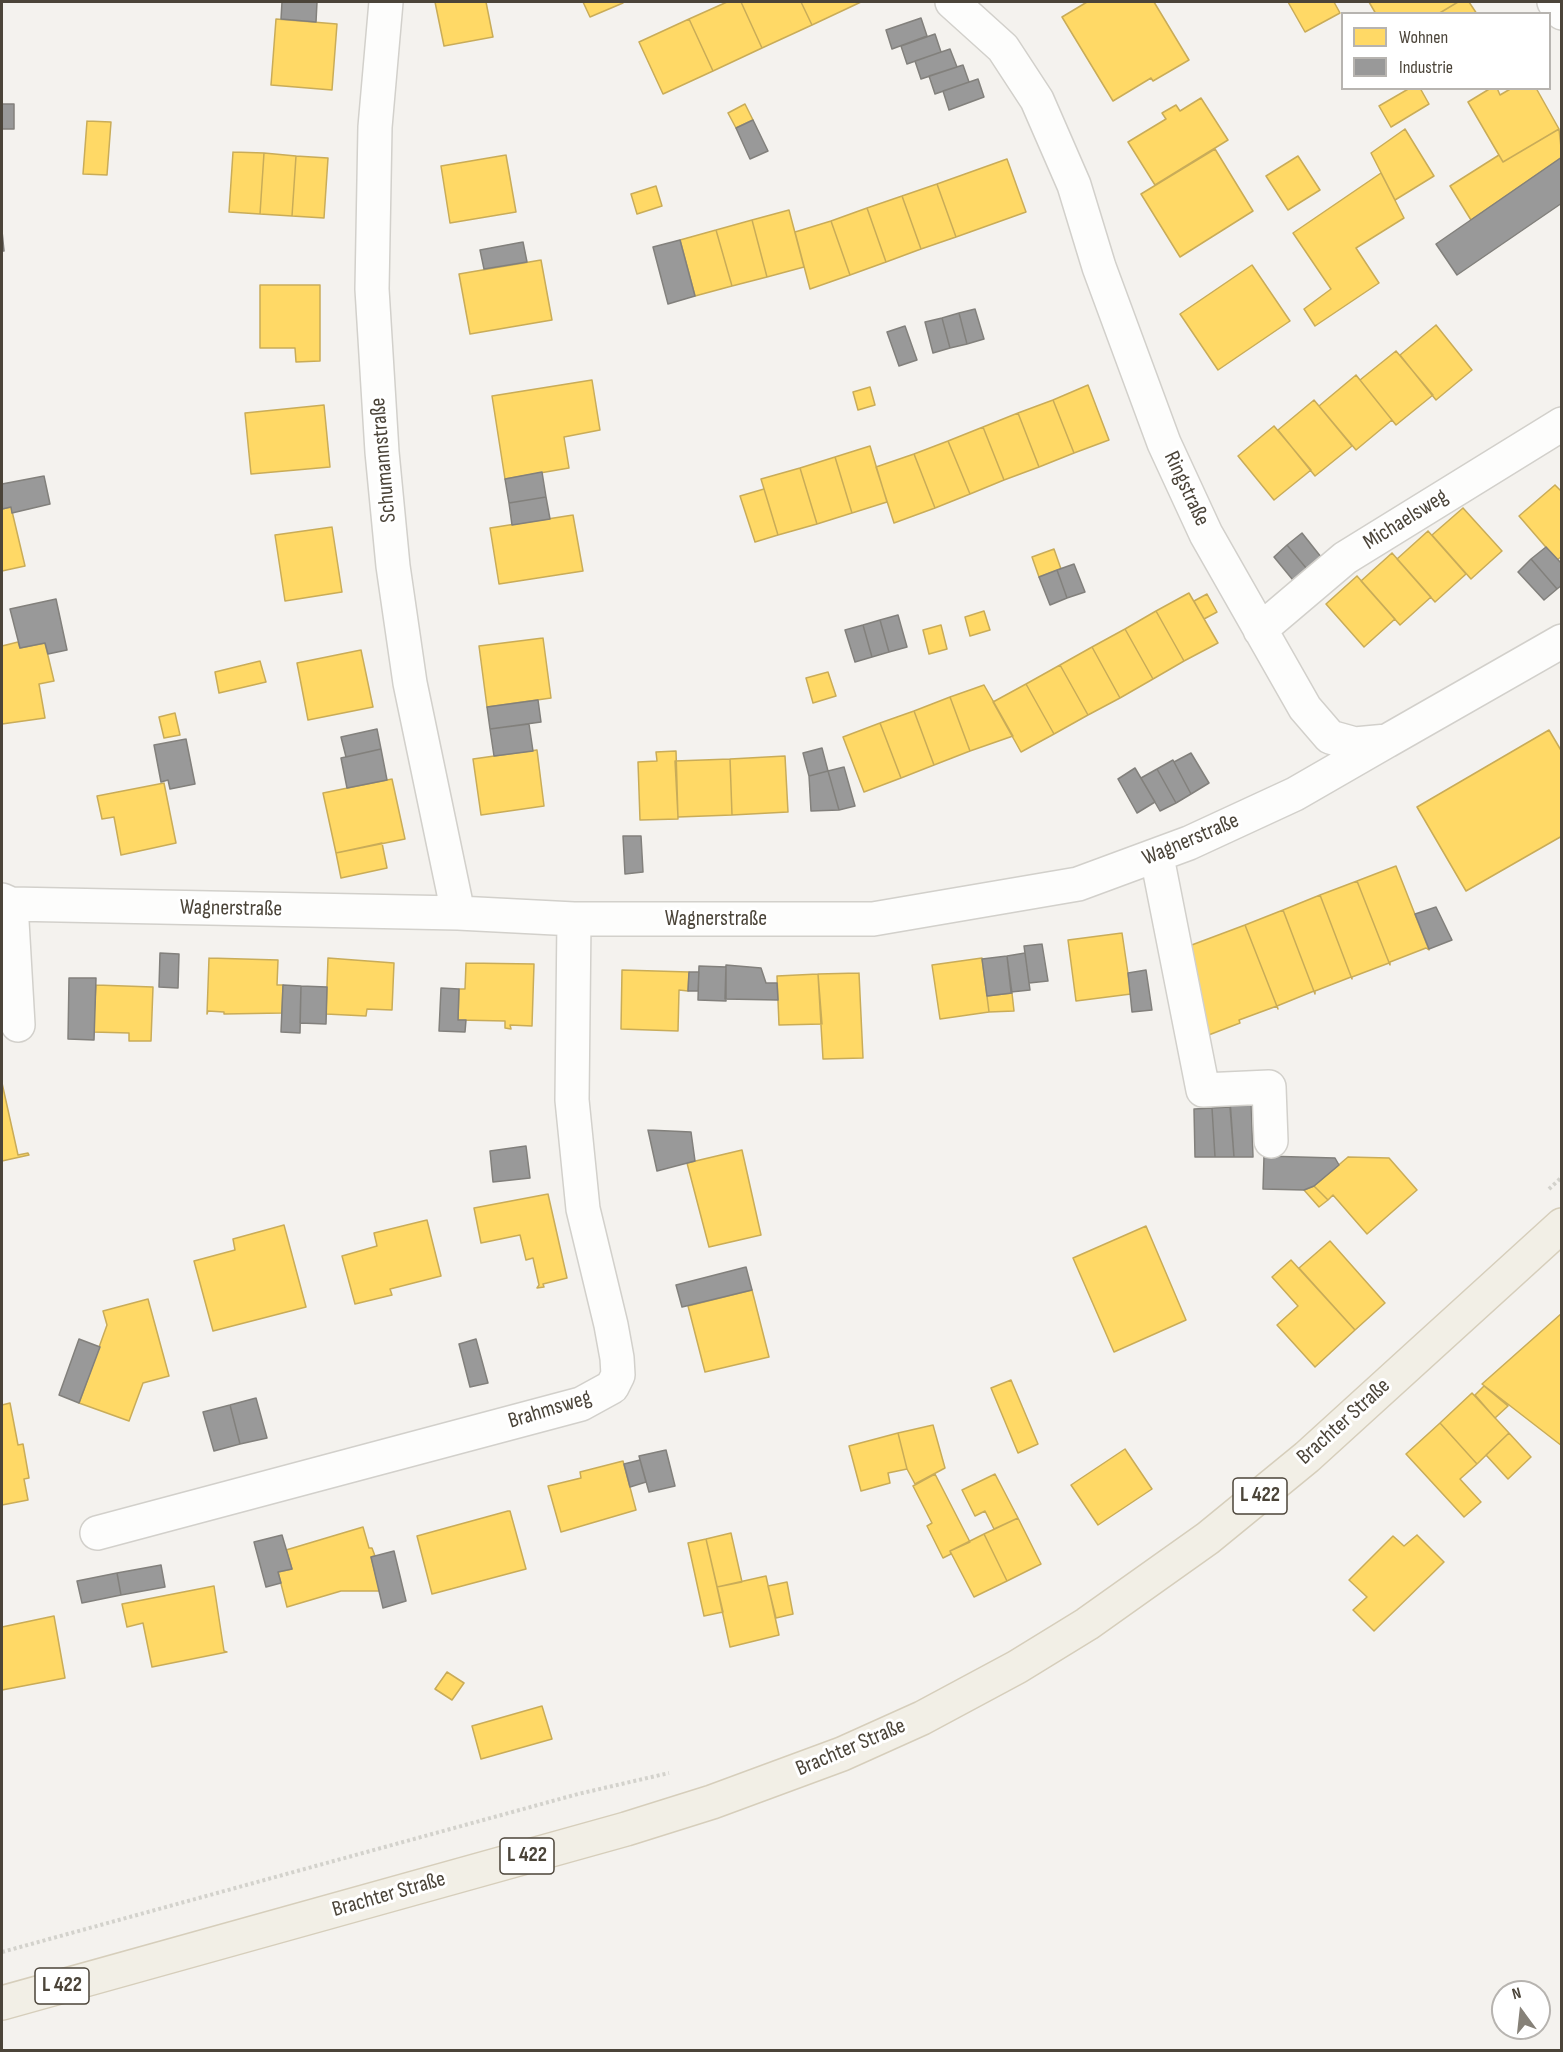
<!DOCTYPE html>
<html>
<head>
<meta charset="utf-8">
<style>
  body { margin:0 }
  #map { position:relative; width:1563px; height:2052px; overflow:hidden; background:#f4f2ee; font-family:"Sofia Sans Condensed",sans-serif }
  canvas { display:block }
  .frame { position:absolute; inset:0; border:3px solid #4b4439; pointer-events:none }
  .legend { position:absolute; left:1341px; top:12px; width:210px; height:78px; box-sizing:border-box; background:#fff; border:2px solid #b7b4b0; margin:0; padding:8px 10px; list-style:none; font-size:18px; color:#4b4439 }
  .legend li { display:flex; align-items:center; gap:12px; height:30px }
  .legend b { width:30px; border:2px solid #b7b4b0 }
  .north { position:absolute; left:1491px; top:1980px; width:60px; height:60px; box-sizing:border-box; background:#fff; border:2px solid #b7b4b0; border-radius:50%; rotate:345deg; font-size:16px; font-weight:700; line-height:24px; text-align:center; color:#4b4439 }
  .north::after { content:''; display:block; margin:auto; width:21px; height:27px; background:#868178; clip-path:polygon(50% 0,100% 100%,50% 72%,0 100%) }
</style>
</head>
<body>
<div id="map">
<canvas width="1563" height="2052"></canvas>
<div class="frame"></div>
<ul class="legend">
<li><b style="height:16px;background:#ffd966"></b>Wohnen</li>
<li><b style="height:16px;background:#999"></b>Industrie</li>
</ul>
<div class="north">N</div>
</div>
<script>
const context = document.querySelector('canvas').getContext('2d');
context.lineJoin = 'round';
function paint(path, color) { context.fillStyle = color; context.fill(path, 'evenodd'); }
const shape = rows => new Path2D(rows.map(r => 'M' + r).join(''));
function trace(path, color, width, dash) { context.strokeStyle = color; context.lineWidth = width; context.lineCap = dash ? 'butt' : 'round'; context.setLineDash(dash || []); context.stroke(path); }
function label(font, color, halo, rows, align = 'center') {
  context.font = font + ' "Sofia Sans Condensed",sans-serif'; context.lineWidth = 6; context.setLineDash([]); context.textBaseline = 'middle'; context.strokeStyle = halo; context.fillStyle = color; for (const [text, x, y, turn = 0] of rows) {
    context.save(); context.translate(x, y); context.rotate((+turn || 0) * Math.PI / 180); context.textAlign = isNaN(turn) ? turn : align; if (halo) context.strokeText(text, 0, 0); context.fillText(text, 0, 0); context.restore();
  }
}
const homes = shape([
  [435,2,486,2,493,37,444,46,435,2],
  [583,2,622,2,623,3,590,17,583,2],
  [727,2,741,2,762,48,713,71,689,19,727,2],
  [741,2,801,2,812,25,762,48,741,2],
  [801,2,861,2,812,25,801,2],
  [1087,2,1154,2,1189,60,1153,81,1151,78,1113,101,1062,17,1087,2],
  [1288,2,1334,2,1340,13,1305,32,1288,2],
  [1369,2,1458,2,1438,14,1376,14,1369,2],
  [1458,2,1469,2,1477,14,1438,14,1458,2],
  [276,19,337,24,332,90,271,85,276,19],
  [689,19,713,71,663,94,639,42,689,19],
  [1410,88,1420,88,1429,104,1391,127,1379,106,1410,88],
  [1491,88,1497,88,1500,95,1512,88,1536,88,1559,129,1503,162,1468,102,1491,88],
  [1201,98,1228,140,1155,185,1128,142,1166,119,1162,113,1176,105,1180,111,1201,98],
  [745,104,753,120,736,128,728,113,745,104],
  [87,121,111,122,107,175,83,174,87,121],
  [1405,129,1434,176,1395,200,1371,153,1405,129],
  [1559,129,1562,157,1471,220,1450,186,1499,155,1503,162,1559,129],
  [1215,149,1253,211,1180,257,1141,194,1215,149],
  [233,152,264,153,260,214,229,212,233,152],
  [264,153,296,156,292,216,260,214,264,153],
  [506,155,516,212,450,223,441,166,506,155],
  [296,156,328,158,324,218,292,216,296,156],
  [1298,156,1320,190,1288,210,1266,176,1298,156],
  [1007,159,1026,212,956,237,937,184,1007,159],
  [1381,173,1404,218,1356,248,1379,283,1315,326,1304,309,1331,289,1293,233,1381,173],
  [937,184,956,237,921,249,902,196,937,184],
  [656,186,662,206,637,214,631,194,656,186],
  [902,196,921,249,886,262,867,208,902,196],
  [867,208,886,262,850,275,831,221,867,208],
  [789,210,804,267,767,277,752,220,789,210],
  [752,220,767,277,732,286,716,230,752,220],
  [831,221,850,275,810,289,795,232,831,221],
  [716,230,732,286,695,296,680,240,716,230],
  [541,260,552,320,470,334,459,274,541,260],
  [1252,265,1290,321,1218,370,1180,314,1252,265],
  [260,285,320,285,320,361,296,362,295,348,260,348,260,285],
  [1436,325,1472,370,1436,400,1400,355,1436,325],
  [1396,351,1433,395,1396,425,1360,380,1396,351],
  [1356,375,1392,420,1356,450,1319,406,1356,375],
  [592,380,600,430,564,437,569,468,505,479,492,396,592,380],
  [1088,385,1109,440,1074,453,1053,400,1088,385],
  [870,387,875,405,858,410,853,392,870,387],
  [1053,400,1074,453,1039,467,1018,413,1053,400],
  [1314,400,1352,446,1315,476,1278,430,1314,400],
  [324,405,330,467,251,474,245,413,324,405],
  [1018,413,1039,467,1004,480,983,427,1018,413],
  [1274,426,1311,470,1274,500,1238,456,1274,426],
  [983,427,1004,480,970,494,948,441,983,427],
  [948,441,970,494,935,508,914,454,948,441],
  [870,446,887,502,852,513,835,457,870,446],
  [914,454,935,508,894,523,876,467,914,454],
  [835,457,852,513,817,524,800,468,835,457],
  [800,468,817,524,778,535,761,479,800,468],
  [1555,485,1562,492,1562,556,1557,560,1519,516,1555,485],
  [764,489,778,535,755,542,740,496,764,489],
  [11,507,25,566,2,571,2,509,11,507],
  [1463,508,1502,551,1471,579,1432,535,1463,508],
  [573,515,583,571,499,584,490,528,573,515],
  [332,527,342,592,285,601,275,535,332,527],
  [1428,531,1466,574,1435,602,1397,559,1428,531],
  [1054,549,1061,569,1039,577,1032,557,1054,549],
  [1392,553,1431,597,1400,625,1361,581,1392,553],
  [1357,576,1395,619,1364,647,1326,604,1357,576],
  [1189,593,1218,643,1184,661,1156,611,1189,593],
  [1207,594,1217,612,1204,619,1194,601,1207,594],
  [984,611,990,630,970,636,965,617,984,611],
  [1156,611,1184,661,1153,679,1125,629,1156,611],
  [941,625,947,649,929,654,923,630,941,625],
  [1125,629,1153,679,1120,698,1092,647,1125,629],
  [543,638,551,698,487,707,479,646,543,638],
  [18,642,20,648,45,643,54,681,39,684,45,718,2,724,2,646,18,642],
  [1092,647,1120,698,1088,715,1060,665,1092,647],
  [361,650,373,707,308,720,297,663,361,650],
  [260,661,266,682,219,693,215,672,260,661],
  [1060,665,1088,715,1054,734,1026,684,1060,665],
  [828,672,836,696,813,703,806,678,828,672],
  [1026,684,1054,734,1021,752,993,702,1026,684],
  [984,685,1013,736,970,751,950,697,984,685],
  [950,697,970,751,934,765,914,711,950,697],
  [914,711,934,765,901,778,880,723,914,711],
  [175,713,180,735,164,738,159,717,175,713],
  [880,723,901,778,864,792,843,737,880,723],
  [1549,730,1562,752,1562,836,1466,891,1417,807,1549,730],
  [537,750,544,806,481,815,473,759,537,750],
  [676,751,678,819,640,820,638,762,657,761,656,752,676,751],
  [785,756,788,812,732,815,730,759,785,756],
  [730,759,732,815,678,817,675,761,730,759],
  [392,779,405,839,336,853,323,793,392,779],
  [164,783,176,843,121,855,114,817,102,819,97,796,164,783],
  [382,843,387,868,341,878,336,853,382,843],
  [1396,866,1429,950,1426,948,1390,962,1390,965,1357,881,1396,866],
  [1357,881,1390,965,1389,963,1352,977,1352,979,1320,895,1357,881],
  [1320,895,1352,979,1351,977,1315,991,1315,994,1283,910,1320,895],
  [1283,910,1315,994,1314,991,1277,1006,1278,1009,1245,925,1283,910],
  [1245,925,1278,1009,1277,1006,1239,1020,1240,1023,1206,1036,1181,949,1245,925],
  [1122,933,1131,994,1076,1001,1068,940,1122,933],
  [209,958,278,960,277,985,283,985,282,1013,224,1014,224,1012,208,1011,207,1014,209,958],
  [328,958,394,963,392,1010,367,1009,366,1016,326,1014,328,958],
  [982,958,989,1012,940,1019,932,965,982,958],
  [466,963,534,964,532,1026,510,1025,511,1029,505,1028,505,1021,458,1020,459,989,465,989,466,963],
  [622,970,689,972,688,991,679,990,678,1031,621,1029,622,970],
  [859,973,863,1058,823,1059,818,974,859,973],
  [818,974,822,1024,779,1025,777,976,818,974],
  [96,985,153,987,151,1041,129,1041,129,1033,93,1032,96,985],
  [1012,993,1014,1011,989,1012,987,996,1012,993],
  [2,1083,18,1155,28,1153,29,1155,2,1161,2,1083],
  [742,1150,761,1235,709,1247,687,1163,742,1150],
  [1348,1157,1389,1158,1417,1190,1367,1234,1333,1195,1328,1200,1314,1186,1348,1157],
  [1314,1186,1328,1200,1319,1207,1304,1190,1314,1186],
  [548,1194,567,1278,543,1284,544,1287,537,1288,539,1285,533,1258,526,1260,520,1235,481,1243,474,1208,548,1194],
  [427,1220,441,1276,390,1289,392,1295,355,1304,342,1256,377,1246,374,1233,427,1220],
  [284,1225,306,1307,213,1331,194,1261,235,1250,233,1239,284,1225],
  [1146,1226,1186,1320,1114,1352,1073,1258,1146,1226],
  [1330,1241,1385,1303,1355,1330,1299,1268,1330,1241],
  [1291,1260,1355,1330,1315,1367,1277,1325,1298,1306,1272,1277,1291,1260],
  [752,1290,769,1357,705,1372,688,1306,752,1290],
  [148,1299,169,1376,143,1383,129,1421,79,1403,107,1325,103,1311,148,1299],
  [1562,1313,1562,1446,1482,1384,1562,1313],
  [1011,1380,1038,1444,1018,1453,991,1388,1011,1380],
  [1484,1386,1508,1406,1495,1418,1475,1395,1484,1386],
  [1472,1393,1509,1433,1477,1464,1440,1423,1472,1393],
  [10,1403,18,1445,23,1444,29,1478,24,1479,28,1500,2,1505,2,1405,10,1403],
  [1440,1423,1477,1464,1460,1479,1481,1502,1464,1517,1406,1454,1440,1423],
  [933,1425,945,1468,915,1484,907,1469,898,1433,933,1425],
  [898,1433,907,1469,888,1473,890,1483,861,1491,849,1446,898,1433],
  [1509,1433,1531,1457,1508,1479,1486,1455,1509,1433],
  [1125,1449,1152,1489,1098,1525,1071,1485,1125,1449],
  [623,1461,636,1510,561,1532,548,1486,581,1478,580,1472,623,1461],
  [935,1474,970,1542,950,1551,951,1554,943,1558,927,1526,932,1523,913,1486,935,1474],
  [995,1474,1018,1518,994,1529,985,1511,975,1516,962,1490,995,1474],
  [508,1511,510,1511,526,1569,432,1594,417,1536,508,1511],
  [1018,1518,1041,1564,1007,1581,984,1534,1018,1518],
  [363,1527,369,1548,372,1548,375,1556,371,1557,380,1591,341,1591,287,1607,278,1572,292,1569,286,1550,363,1527],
  [731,1533,742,1582,717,1587,706,1539,731,1533],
  [984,1534,1007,1581,974,1597,950,1551,984,1534],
  [1417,1535,1444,1562,1374,1631,1353,1610,1367,1597,1349,1580,1393,1536,1404,1546,1417,1535],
  [706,1539,723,1612,704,1616,688,1543,706,1539],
  [766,1576,779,1635,730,1647,717,1587,766,1576],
  [787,1582,793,1614,776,1618,768,1586,787,1582],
  [214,1586,224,1651,227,1652,152,1667,143,1623,127,1627,122,1604,214,1586],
  [54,1616,65,1678,2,1690,2,1627,54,1616],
  [447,1672,464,1683,452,1700,435,1689,447,1672],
  [542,1706,552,1739,481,1759,472,1726,542,1706]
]);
const industry = shape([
  [282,2,317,2,316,22,281,19,282,2],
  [921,18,927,36,892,49,886,30,921,18],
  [935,34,941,52,907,64,901,46,935,34],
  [950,49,957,67,921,79,915,61,950,49],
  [963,65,969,82,935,94,929,76,963,65],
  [978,79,984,97,949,110,943,91,978,79],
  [2,104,14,104,14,129,2,129,2,104],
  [753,120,768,151,750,159,736,128,753,120],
  [1562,157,1562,203,1457,275,1436,244,1562,157],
  [2,231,4,251,2,251,2,231],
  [680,240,695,296,668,304,653,247,680,240],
  [523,242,527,262,484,269,480,250,523,242],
  [975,309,984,339,967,344,959,313,975,309],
  [959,313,967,344,950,348,942,318,959,313],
  [942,318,950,348,933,353,925,322,942,318],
  [905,326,917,360,899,366,887,332,905,326],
  [542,472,546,497,509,503,505,479,542,472],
  [44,476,50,504,12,513,11,507,2,509,2,484,44,476],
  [546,497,550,519,512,525,509,503,546,497],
  [1302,533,1325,562,1311,574,1287,545,1302,533],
  [1287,545,1311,574,1297,585,1274,557,1287,545],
  [1546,547,1562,564,1562,585,1557,589,1531,559,1546,547],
  [1531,559,1557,589,1544,600,1518,572,1531,559],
  [1074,564,1085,592,1067,598,1057,570,1074,564],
  [1057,570,1067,598,1050,605,1039,577,1057,570],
  [56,599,67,650,48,654,45,643,20,648,10,609,56,599],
  [898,615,907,647,889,652,880,620,898,615],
  [880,620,889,652,872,657,863,625,880,620],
  [863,625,872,657,855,662,845,630,863,625],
  [538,700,541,722,490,729,487,707,538,700],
  [529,724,533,751,494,756,490,729,529,724],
  [377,729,381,749,346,757,341,737,377,729],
  [186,739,195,784,170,789,168,780,161,782,154,745,186,739],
  [822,748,828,771,809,776,803,753,822,748],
  [381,749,387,780,347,788,341,758,381,749],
  [1191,753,1209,783,1191,794,1174,762,1191,753],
  [1173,760,1191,794,1176,803,1157,769,1173,760],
  [844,767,855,806,839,810,828,771,844,767],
  [1135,768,1155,802,1137,813,1118,779,1135,768],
  [1157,769,1176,803,1160,811,1141,778,1157,769],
  [828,771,839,810,811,811,809,776,828,771],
  [623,836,641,836,643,872,625,874,623,836],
  [1436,907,1452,940,1429,949,1415,914,1436,907],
  [1042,944,1048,981,1029,983,1024,946,1042,944],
  [160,953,179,954,178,988,159,987,160,953],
  [1025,953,1030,990,1011,992,1007,956,1025,953],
  [1007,956,1012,993,987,996,982,959,1007,956],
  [726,965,761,968,766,983,777,983,778,1000,725,999,726,965],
  [699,966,726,967,726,1001,698,1000,699,966],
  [1146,970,1152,1010,1132,1012,1128,973,1146,970],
  [689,972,699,972,698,991,688,991,689,972],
  [69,978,96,978,94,1040,68,1039,69,978],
  [283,985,301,986,300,1033,281,1032,283,985],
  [301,986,327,987,326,1024,300,1023,301,986],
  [441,988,459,989,458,1020,466,1020,465,1032,439,1031,441,988],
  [1251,1099,1253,1157,1234,1157,1230,1100,1251,1099],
  [1230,1107,1234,1157,1215,1157,1212,1108,1230,1107],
  [1212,1108,1215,1157,1195,1157,1194,1109,1212,1108],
  [648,1130,691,1132,695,1161,657,1171,648,1130],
  [526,1146,530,1178,493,1182,490,1151,526,1146],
  [1264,1156,1335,1158,1339,1165,1314,1186,1304,1190,1263,1189,1264,1156],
  [746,1267,752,1290,682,1307,676,1285,746,1267],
  [79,1339,100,1347,79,1403,59,1395,79,1339],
  [476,1339,488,1383,470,1387,459,1344,476,1339],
  [256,1398,267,1438,240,1444,230,1405,256,1398],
  [230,1405,240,1444,214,1451,203,1412,230,1405],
  [666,1450,675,1486,649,1492,639,1456,666,1450],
  [640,1460,646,1482,630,1487,624,1464,640,1460],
  [282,1535,292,1569,278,1572,281,1583,266,1587,254,1542,282,1535],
  [394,1551,406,1601,383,1608,371,1557,394,1551],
  [161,1565,165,1587,121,1595,117,1573,161,1565],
  [117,1573,121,1595,82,1603,77,1581,117,1573]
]);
const path = shape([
  [1549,1189,1562,1177],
  [2,1952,578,1794,669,1773]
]);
const minor = shape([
  [386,2,375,127,372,289,382,452,393,566,410,683,458,913],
  [952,2,1003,48,1037,100,1074,185,1099,267,1164,443,1206,534,1305,708,1330,737,1355,744,1387,741,1562,641],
  [1554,2,1562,13],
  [1260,630,1345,558,1562,424],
  [1157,857,1203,1090,1269,1087,1271,1141],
  [2,900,11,904,458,913,574,919,873,919,1078,884,1189,843,1295,794,1387,741],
  [11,904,18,1025],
  [97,1533,581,1404,612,1387,618,1375,617,1358,611,1325,583,1209,572,1100,574,919]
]);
const major = shape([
  [2,2003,626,1829,712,1802,842,1754,922,1718,1017,1667,1087,1624,1208,1538,1307,1457,1562,1225]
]);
const shields = [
  [1260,1496,54],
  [527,1856,54],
  [62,1986,54]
];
const shieldNames = [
  ["L 422",1260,1496],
  ["L 422",527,1856],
  ["L 422",62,1986]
];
const streetNames = [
  ["Schumannstraße",384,460,-95],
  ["Ringstraße",1186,489,65],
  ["Michaelsweg",1406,520,-32],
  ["Wagnerstraße",1191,840,-23],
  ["Wagnerstraße",231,909,1],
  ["Wagnerstraße",716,919],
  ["Brahmsweg",550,1410,-17],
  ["Brachter Straße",1344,1422,-42],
  ["Brachter Straße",851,1748,-23],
  ["Brachter Straße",389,1895,-16]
];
paint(homes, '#ffd966');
trace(homes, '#c9ac58', 1.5);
paint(industry, '#999');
trace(industry, '#82807c', 1.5);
trace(minor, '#d2d0cb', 36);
trace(major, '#d6cebb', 36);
trace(path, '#d3d2cc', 4, [3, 3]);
trace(minor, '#fdfdfc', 33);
trace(major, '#f2efe6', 33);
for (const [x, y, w] of shields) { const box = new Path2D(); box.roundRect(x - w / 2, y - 18, w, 36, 4.5); context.fillStyle = '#fff'; context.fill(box); trace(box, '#4b4439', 1.5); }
label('bold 21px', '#4b4439', null, shieldNames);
label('22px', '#4b4439', '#fff', streetNames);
</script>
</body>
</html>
